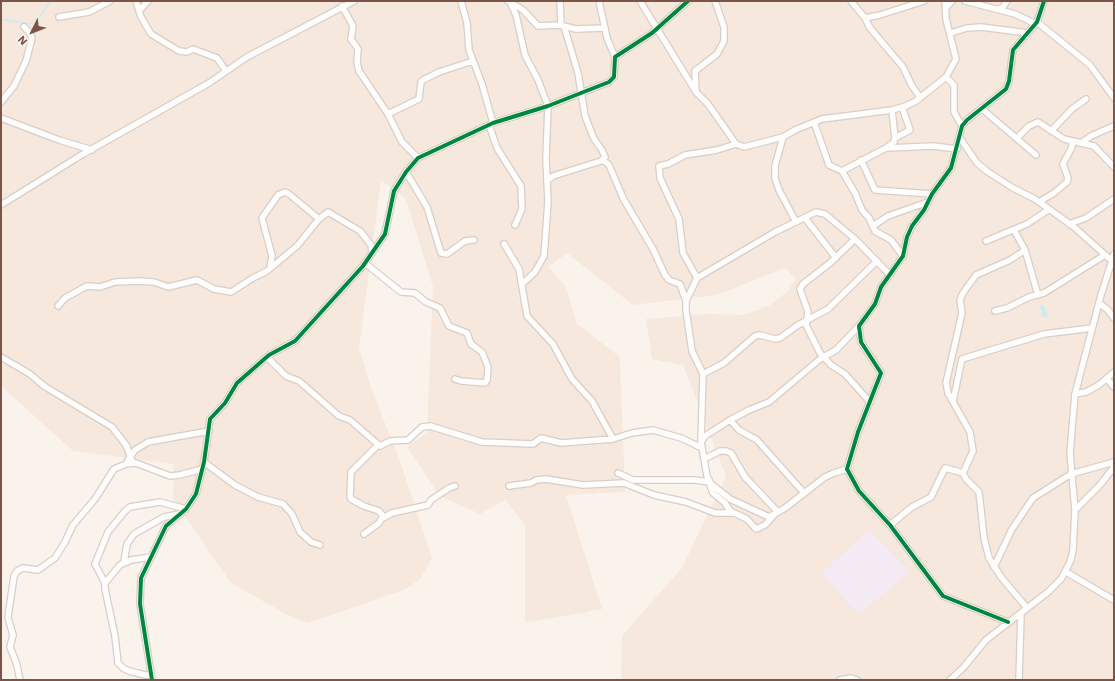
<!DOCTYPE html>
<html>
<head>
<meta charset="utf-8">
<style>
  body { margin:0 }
  #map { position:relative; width:1115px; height:681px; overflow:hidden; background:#f9f3ec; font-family:"Work Sans",sans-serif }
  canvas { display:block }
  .frame { position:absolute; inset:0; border:2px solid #7b5648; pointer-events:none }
  .north { position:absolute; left:12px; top:12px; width:40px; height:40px; -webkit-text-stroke:3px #fff7ef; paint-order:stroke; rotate:228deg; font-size:11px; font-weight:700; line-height:16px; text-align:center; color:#7b5648 }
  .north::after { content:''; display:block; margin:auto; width:14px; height:18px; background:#7b5648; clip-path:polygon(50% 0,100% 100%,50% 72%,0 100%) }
</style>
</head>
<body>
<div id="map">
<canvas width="1115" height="681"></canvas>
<div class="frame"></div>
<div class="north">N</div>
</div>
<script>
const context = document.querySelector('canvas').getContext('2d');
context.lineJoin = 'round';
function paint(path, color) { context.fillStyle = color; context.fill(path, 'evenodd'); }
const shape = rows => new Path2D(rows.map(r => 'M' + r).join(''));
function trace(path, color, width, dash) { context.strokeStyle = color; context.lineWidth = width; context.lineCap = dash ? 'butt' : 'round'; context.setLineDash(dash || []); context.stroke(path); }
const residential = shape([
  [1,1,1114,1,1114,680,621,680,622,636,682,568,726,476,683,365,652,359,646,319,709,314,744,315,770,305,788,291,796,279,785,268,717,295,633,305,567,253,548,267,566,287,577,324,620,357,625,492,566,495,602,609,525,623,525,525,505,500,480,514,440,496,407,447,427,432,433,287,406,199,381,180,359,348,371,388,400,461,432,558,420,579,406,589,308,623,286,614,231,583,173,499,174,464,73,451,1,386]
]);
const education = shape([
  [869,529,909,571,859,615,821,574]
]);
const water = shape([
  [1043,304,1048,315,1045,318,1041,316,1042,311,1039,307]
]);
const stream = shape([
  [1,19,30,24,39,18,50,1]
]);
const minor = shape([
  [136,1,141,17,151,34,179,51,187,52,193,49,217,58,226,71],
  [461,1,467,23,469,50,482,84,493,123],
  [508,1,523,10,538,26,559,25,576,29,605,28],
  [560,1,561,25],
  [599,1,607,38,615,57],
  [640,1,696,92,708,104,736,144,744,147,783,137,775,166,775,178,779,190,796,222],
  [851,1,865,18,880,15,924,1],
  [965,1,1015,14,1036,24],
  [511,4,516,15,525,55,538,80,548,106,546,159,548,202,544,256,535,272,522,284],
  [342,6,353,26,351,39,358,49,357,62,359,71,388,114,402,142,418,158],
  [946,8,952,1],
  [999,9,1003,7,1007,1],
  [139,11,148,1],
  [59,17,89,12,110,1],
  [865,18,870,28,903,67,912,86,920,97],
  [1037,22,1090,65,1114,98],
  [951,33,967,28,981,27,1028,33],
  [946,77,954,85,954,112,962,126],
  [696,92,695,71,717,54,724,41,724,27,715,1],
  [1,102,14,86,26,61,32,38,29,32,24,27],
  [981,108,1036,155],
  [388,114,419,99,421,82,423,80,439,72,473,61],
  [1,118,59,140,92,150],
  [814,122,829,165,842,171,855,193,862,210,869,218,875,231,891,240,903,256],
  [489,125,497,148,521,186,522,209,515,225],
  [1051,131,1072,109,1086,99],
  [783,137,795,130,822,119,892,110,906,106,916,101,946,77,956,59,946,19,945,1],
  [895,138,910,130,902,107],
  [960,138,977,163,988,172,1013,188,1035,199,1074,227,1112,261],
  [1017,138,1029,126,1038,122,1064,139,1094,146,1114,167],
  [1081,143,1091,136,1114,126],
  [888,148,933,146,957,149],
  [603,160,609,165,624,200,653,249,665,275,669,280,680,284,686,301],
  [861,160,875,190,932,194],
  [842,171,886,148,894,142,895,138,892,110],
  [406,172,427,207,441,253,447,254,465,241,474,240],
  [548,180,553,176,601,161,605,157,602,150,594,139,585,116,578,73,564,26],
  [1039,202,1054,193,1067,182,1068,178,1063,164,1072,147,1072,142],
  [1,205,83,154,209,83,247,57,354,1],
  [805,218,836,258],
  [1069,224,1086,218,1114,199],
  [873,226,888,216,928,202],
  [1014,230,1025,250,1038,295],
  [986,241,1027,224,1048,210],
  [504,244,519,269,527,316,553,344,572,379,592,401,613,439],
  [365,263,401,292,415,293,426,302,440,308,449,326,467,333,471,344,482,352,488,367,487,380,485,383,461,381,455,379],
  [270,268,272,256,262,218,278,195,285,192,289,194,319,219],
  [697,278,683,253,679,219,660,178,659,166,668,164,685,155,717,150,736,144],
  [1099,303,1108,310,1114,318],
  [58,306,65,298,87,286,100,287,115,282,138,281,154,282,168,287,197,280,214,289,231,292,253,278,267,271,297,246,319,219,328,212,360,231,371,245,372,253],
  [995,311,1007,308,1029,297,1044,293,1105,255],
  [1,357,30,374,44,386,112,427,126,445,133,463],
  [267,357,286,376,299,381,339,416,350,420,380,446,390,441,408,440,422,427,430,426,482,442,533,444,541,438,561,443,613,439,632,433,653,430,681,438,702,448],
  [703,374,724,363,755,336,760,335,775,339,780,338,798,325,828,309,877,261],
  [1107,379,1114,387],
  [1075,394,1086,392,1099,385,1114,372],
  [953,401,962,359,1044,334,1092,328],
  [870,402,845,374,831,365,820,353,806,325,808,312,800,289,803,284,830,263,855,239,890,275],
  [730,420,739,430,757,440,804,493],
  [701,442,705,436,730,420,749,410,769,402,820,359,836,350,859,326],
  [704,459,720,451,726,451,731,453,745,477,778,512],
  [128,460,135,450,148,442,209,431],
  [204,462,235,485,258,497,283,504,292,514,300,532,311,542,320,545],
  [847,469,834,473,825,477,785,508,769,517,730,499,711,484,707,476,701,442,703,374,692,351,686,310,686,301,697,278,775,232,816,212,825,214,855,239],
  [618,473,633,480,695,480,709,482,713,493,725,503,730,511,747,519,756,529,765,525,774,515],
  [963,473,973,451,970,432,948,393,946,383,962,313,960,300,963,293,976,275,1010,260,1025,250],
  [509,486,531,483,536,480,546,479,583,485,624,483,654,495,686,502,715,513,733,513],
  [1075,510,1100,485,1114,467],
  [383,518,392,513,428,505,431,500,449,488,455,486],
  [890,525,912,507,931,497,945,468,963,473,966,479,979,492,984,538,989,558,1001,577,1027,608],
  [364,534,379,523,383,516,379,511,364,506,351,499,350,496,351,472,378,445],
  [124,562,127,544,134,534,164,517,179,514],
  [994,567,1012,529,1033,498,1071,474,1114,462],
  [1066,572,1114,600],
  [105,583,95,564,108,532,125,511,130,507,160,502,186,509],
  [1008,622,943,596,890,525,859,491,847,469,858,432,881,373,861,342,859,326,875,304,881,287,903,256,907,237,912,226,924,210,932,194,951,168,962,126,967,120,1006,89,1009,81,1013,50,1037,22,1044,1],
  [151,675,145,675,129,671,123,668,118,663,115,636,105,589,105,583,120,565,131,560,151,557],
  [20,680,17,665,10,647,13,635,8,617,14,576,17,571,23,568,38,570,55,558,65,542,73,525,95,499,114,469,126,464,136,463,170,476,180,475,202,469],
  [152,680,140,604,141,578,166,526,186,509,196,494,204,462,210,419,225,403,237,383,269,355,295,341,363,266,385,234,394,191,406,172,418,158,493,123,548,106,609,82,614,77,615,57,652,33,688,1],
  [840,680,851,678,857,680],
  [950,680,963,668,986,640,1048,592,1061,579,1070,562,1073,551,1075,510,1070,453,1075,394,1101,295,1114,254],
  [1019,680,1021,614]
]);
const cycleway = shape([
  [1008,622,943,596,890,525,859,491,847,469,858,432,881,373,861,342,859,326,875,304,881,287,903,256,907,237,912,226,924,210,932,194,951,168,962,126,967,120,1006,89,1009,81,1013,50,1037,22,1044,1],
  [152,680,140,604,141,578,166,526,186,509,196,494,204,462,210,419,225,403,237,383,269,355,295,341,363,266,385,234,394,191,406,172,418,158,493,123,548,106,609,82,614,77,615,57,652,33,688,1]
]);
paint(residential, '#f6e8dc');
paint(education, '#f4eaf4');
paint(water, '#ccebeb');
trace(stream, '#ccebeb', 1.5);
trace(minor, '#d8cec8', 8);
trace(minor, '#fefdfc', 5.5);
trace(cycleway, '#00873e', 4);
</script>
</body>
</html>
